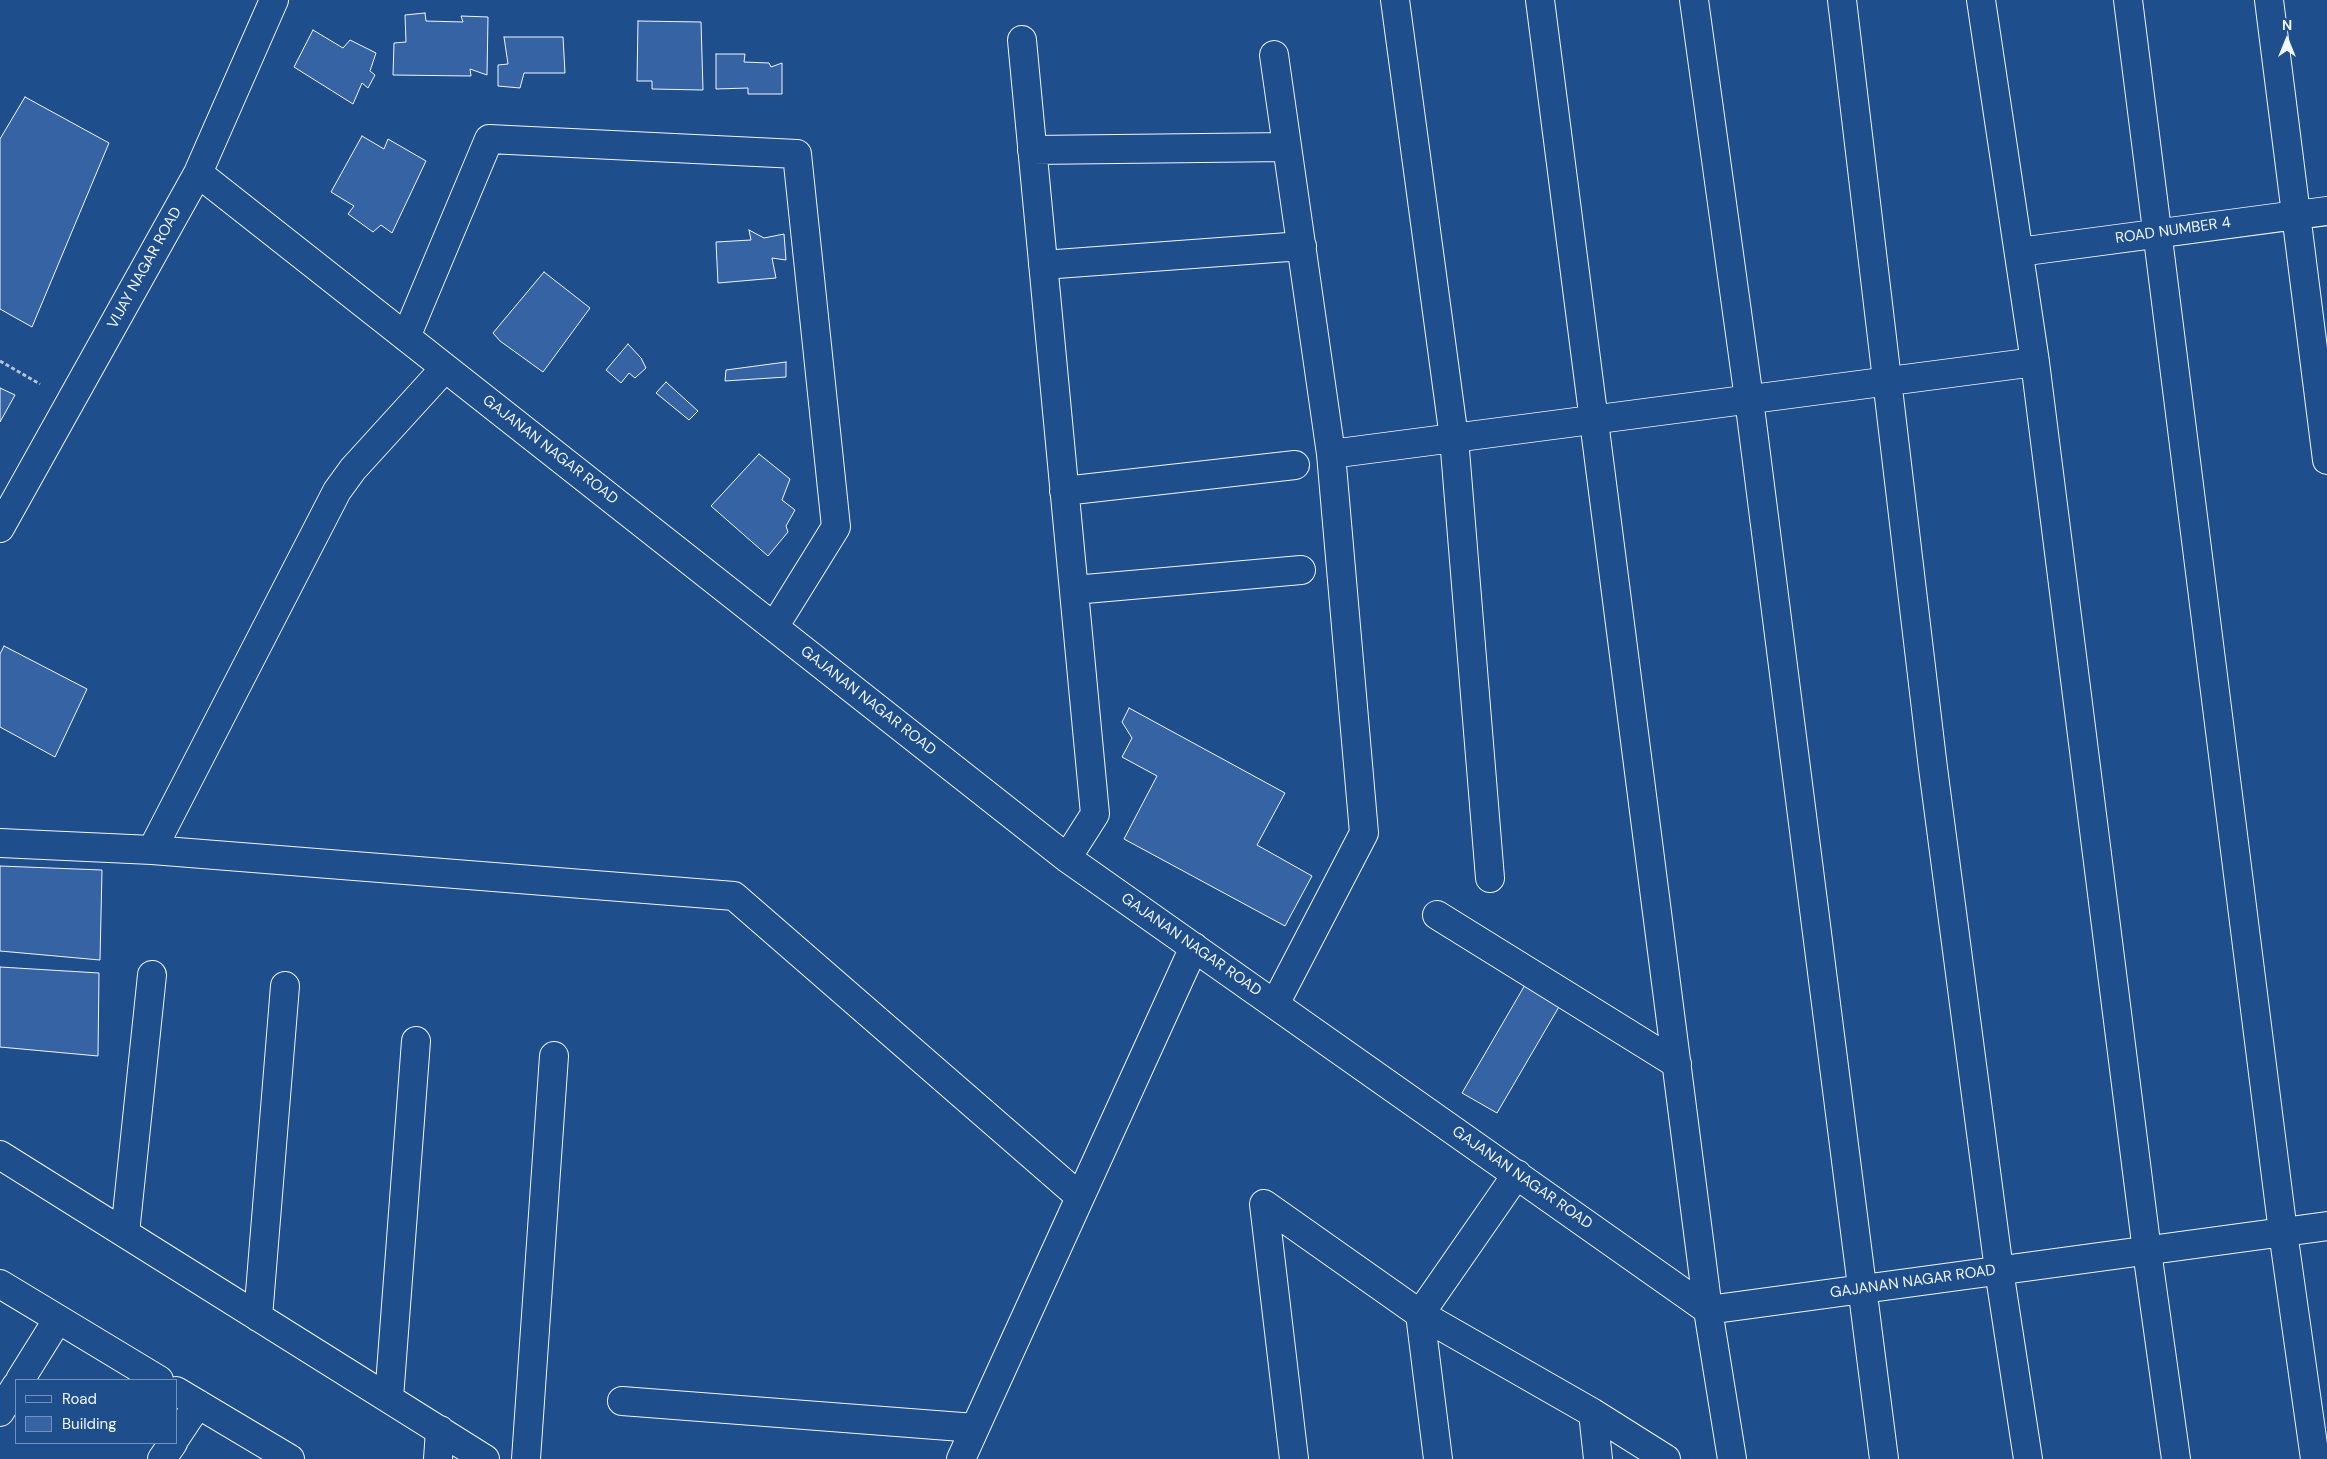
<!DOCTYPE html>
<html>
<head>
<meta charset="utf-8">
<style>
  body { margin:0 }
  #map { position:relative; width:2327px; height:1459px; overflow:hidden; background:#1f4e8c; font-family:"DM Sans",sans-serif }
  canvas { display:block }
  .legend { position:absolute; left:15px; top:1379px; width:162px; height:65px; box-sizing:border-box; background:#1f4e8c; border:1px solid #7391ba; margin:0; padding:6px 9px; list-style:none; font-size:15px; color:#f2f6ff }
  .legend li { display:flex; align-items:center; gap:10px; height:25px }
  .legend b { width:25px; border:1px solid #7391ba }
  .north { position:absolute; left:2262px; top:15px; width:50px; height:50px; -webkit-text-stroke:4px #1f4e8c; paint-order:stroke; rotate:0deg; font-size:14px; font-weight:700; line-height:20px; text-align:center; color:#f2f6ff }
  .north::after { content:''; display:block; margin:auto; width:18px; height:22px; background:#f2f6ff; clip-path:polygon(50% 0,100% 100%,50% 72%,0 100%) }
</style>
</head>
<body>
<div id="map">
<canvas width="2327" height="1459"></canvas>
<ul class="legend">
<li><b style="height:6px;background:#1f4e8c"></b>Road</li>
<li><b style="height:14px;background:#3563a3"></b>Building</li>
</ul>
<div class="north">N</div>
</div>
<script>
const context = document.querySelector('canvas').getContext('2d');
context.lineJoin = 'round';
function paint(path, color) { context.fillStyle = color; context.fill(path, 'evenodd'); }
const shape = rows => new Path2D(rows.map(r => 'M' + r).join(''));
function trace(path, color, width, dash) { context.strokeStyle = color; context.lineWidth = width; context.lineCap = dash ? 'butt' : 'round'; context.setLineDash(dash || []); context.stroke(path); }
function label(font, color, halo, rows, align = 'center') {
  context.font = font + ' "DM Sans",sans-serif'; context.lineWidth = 4; context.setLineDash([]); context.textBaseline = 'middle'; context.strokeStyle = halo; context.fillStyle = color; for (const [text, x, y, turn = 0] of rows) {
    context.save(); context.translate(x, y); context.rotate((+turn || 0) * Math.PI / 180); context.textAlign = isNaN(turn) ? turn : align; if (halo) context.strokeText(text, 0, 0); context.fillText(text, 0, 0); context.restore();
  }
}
const building = shape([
  [425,13,426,21,463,22,461,16,488,17,487,75,470,69,471,76,393,75,394,43,406,42,405,15,425,13],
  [638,21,701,22,703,90,652,89,652,81,637,81,638,21],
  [313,30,343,48,350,40,376,53,370,71,375,75,368,88,362,83,353,104,294,67,313,30],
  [504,37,563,37,565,73,524,73,520,88,498,86,498,65,508,64,504,37],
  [716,54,745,54,744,62,769,63,771,67,782,63,782,94,748,94,748,88,716,89,716,54],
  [25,97,109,143,32,327,0,309,0,139,25,97],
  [362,136,384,149,388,139,426,161,392,233,381,225,373,232,348,214,354,206,331,192,362,136],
  [749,230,764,238,784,234,786,260,772,258,776,278,718,283,716,242,751,240,749,230],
  [544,272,590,308,543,372,500,341,493,333,544,272],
  [628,344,641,358,646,368,635,378,629,373,621,383,606,370,628,344],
  [786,362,786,377,725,381,726,370,786,362],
  [666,382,698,411,689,420,656,393,666,382],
  [0,388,15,395,0,422,0,388],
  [759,454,790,479,782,500,795,510,786,526,788,532,768,556,711,506,759,454],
  [4,646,87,689,55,757,0,727,0,654,4,646],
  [1129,708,1285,793,1257,845,1312,876,1285,926,1124,839,1157,776,1122,757,1132,738,1122,722,1129,708],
  [0,866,102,870,100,960,0,951,0,866],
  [0,967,99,973,98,1056,0,1047,0,967],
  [1525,985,1560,1005,1497,1113,1462,1093,1525,985]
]);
const path = shape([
  [0,361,40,384]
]);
const minor = shape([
  [1395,0,1454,438,1490,878],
  [1540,0,1708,1310,1732,1459],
  [1694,0,1749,399,1884,1459],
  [1842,0,1933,768,1999,1270,2028,1459],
  [1981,0,2035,362,2147,1251,2176,1459],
  [2128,0,2283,1232,2315,1459],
  [2269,0,2327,460],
  [1022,40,1095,814,1067,858],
  [1274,55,1331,454,1364,833,1275,1004],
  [1032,150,1287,147],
  [198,173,1067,858,1708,1310,2327,1226],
  [2019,252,2327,211],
  [1043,265,1302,246],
  [406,337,489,139,797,154,836,527,774,627],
  [1331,454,2035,362],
  [1064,491,1295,465],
  [0,528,198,173,274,0],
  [1074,590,1301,570],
  [0,843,152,850,734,896,1079,1196],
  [152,850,337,491,353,469,445,368],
  [1437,915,1677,1064],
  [0,1155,485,1459],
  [1264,1204,1420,1314,1593,1413,1666,1459],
  [1264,1204,1294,1459],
  [125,1233,152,975],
  [0,1284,159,1380],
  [258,1317,285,986],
  [20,1380,58,1319],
  [176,1391,290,1459],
  [389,1398,416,1041],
  [622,1401,975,1428],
  [0,1412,16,1386],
  [1593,1413,1598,1459],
  [176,1437,198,1404],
  [162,1459,173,1443],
  [438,1459,440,1430],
  [526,1459,554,1056],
  [961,1459,1194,947],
  [1438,1459,1420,1314,1517,1174]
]);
const streetNames = [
  ["ROAD NUMBER 4",2173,231,-8],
  ["VIJAY NAGAR ROAD",145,268,-61],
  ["GAJANAN NAGAR ROAD",550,450,38],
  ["GAJANAN NAGAR ROAD",868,701,38],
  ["GAJANAN NAGAR ROAD",1191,945,35],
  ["GAJANAN NAGAR ROAD",1522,1178,35],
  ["GAJANAN NAGAR ROAD",1913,1282,-8]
];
paint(building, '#3563a3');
trace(building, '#f2f6ff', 1);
trace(minor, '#f2f6ff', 30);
trace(path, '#b3c4dc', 3, [4, 2.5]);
trace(minor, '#1f4e8c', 28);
label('15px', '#f2f6ff', '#1f4e8c', streetNames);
</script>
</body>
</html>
